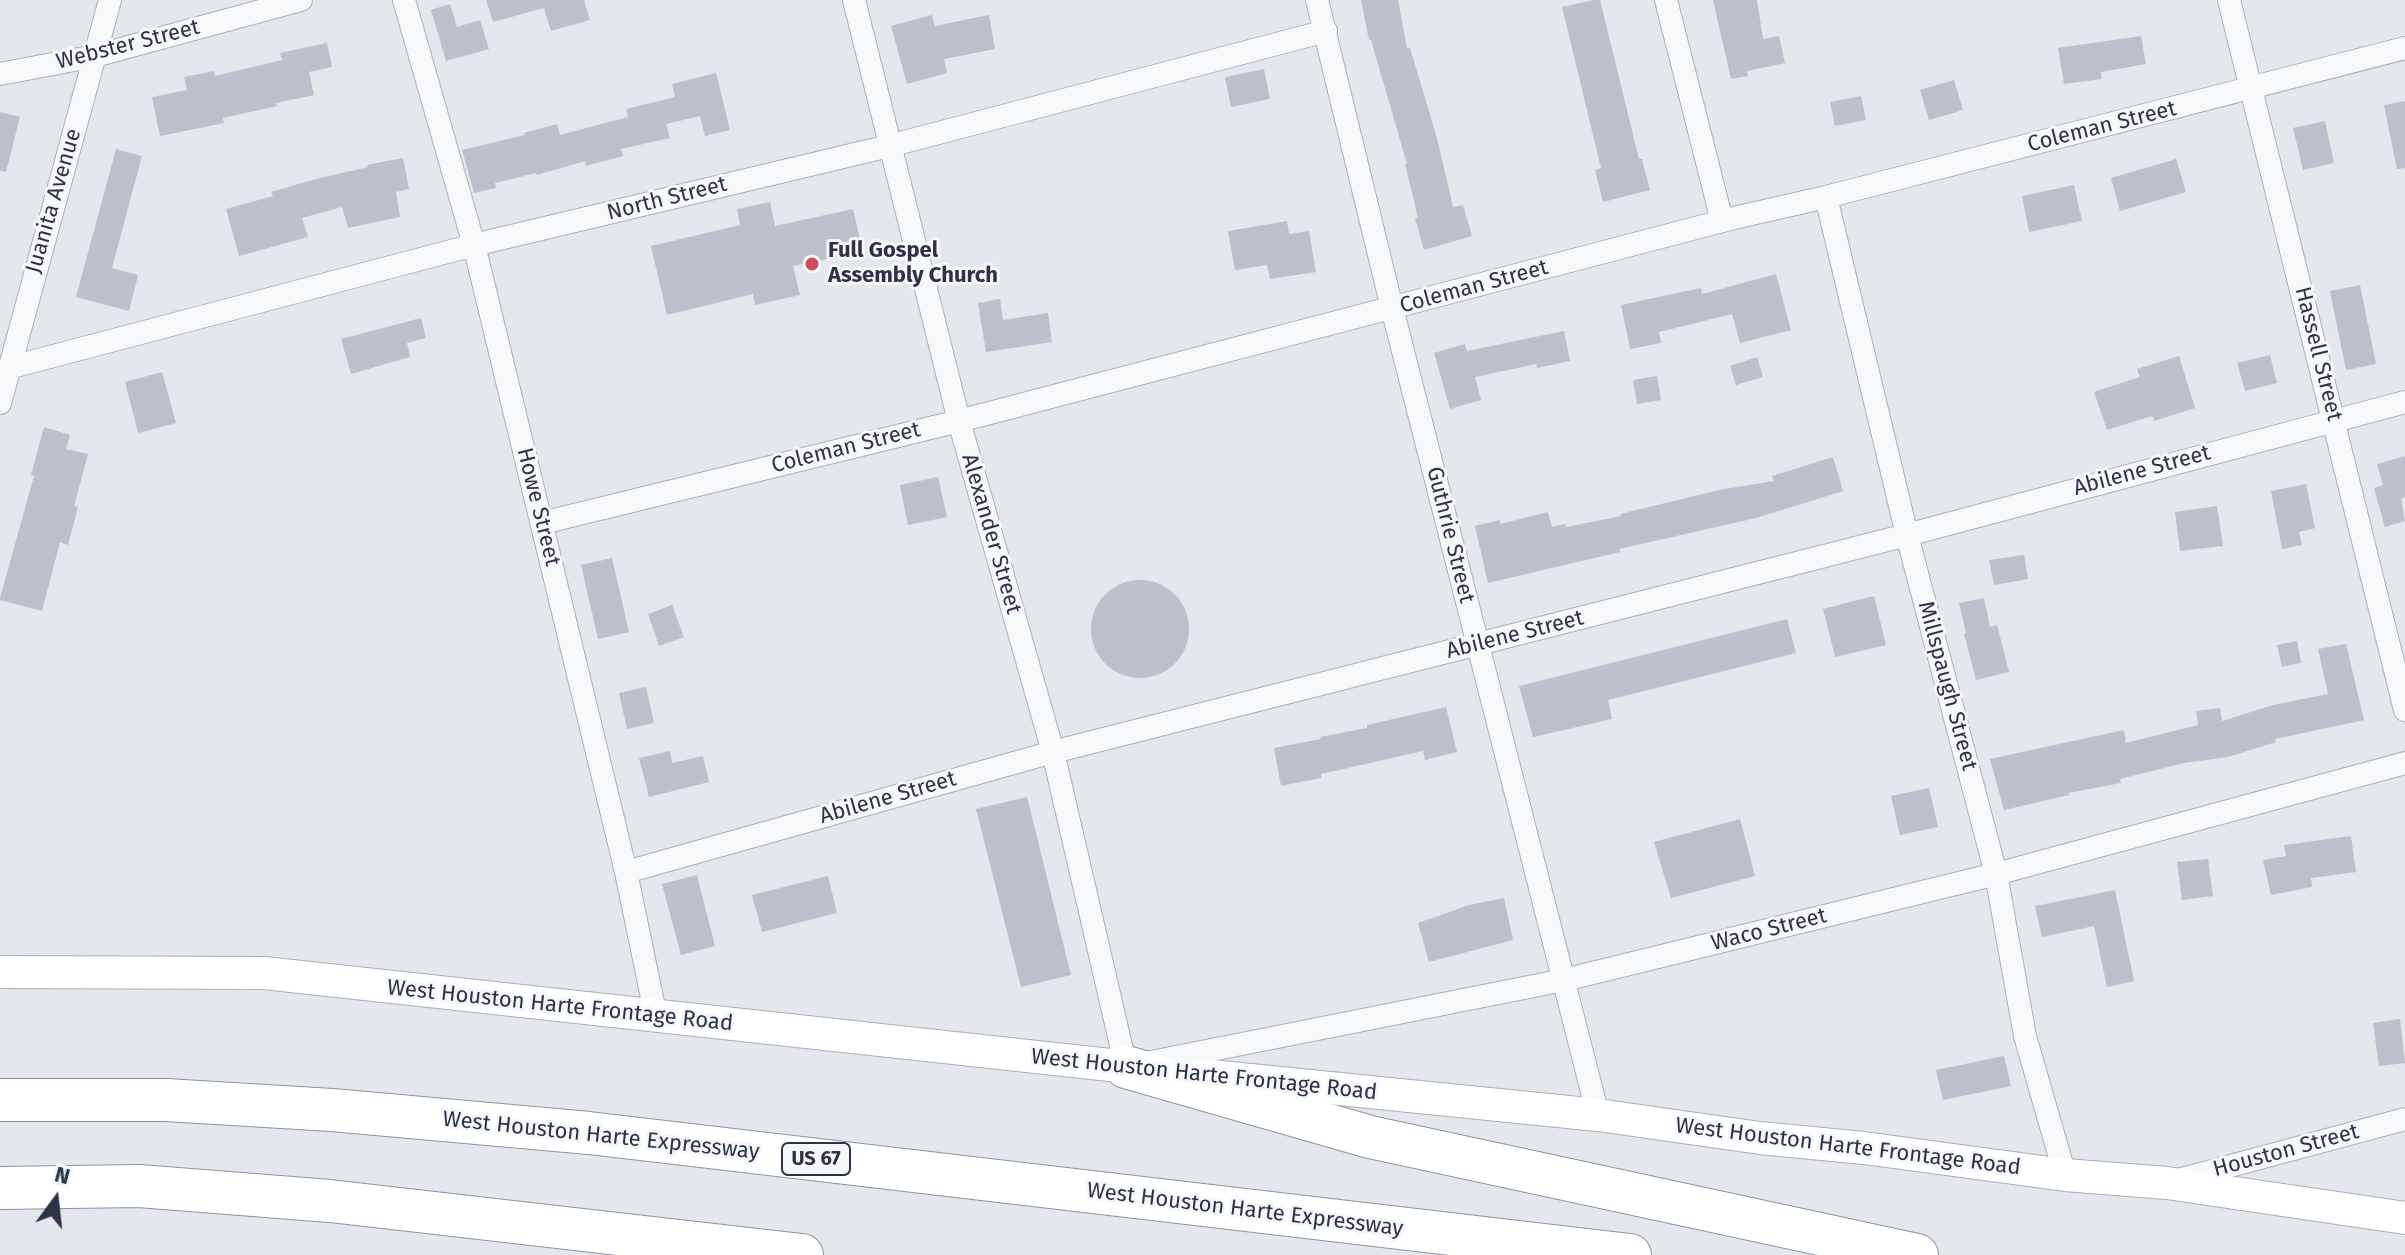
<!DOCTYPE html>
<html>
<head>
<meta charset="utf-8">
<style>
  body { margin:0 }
  #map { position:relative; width:2405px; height:1255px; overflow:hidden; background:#e4e7ec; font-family:"Fira Sans",sans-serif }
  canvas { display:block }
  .north { position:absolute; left:16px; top:1159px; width:80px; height:80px; -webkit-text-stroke:6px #f4f6f9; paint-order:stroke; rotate:15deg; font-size:22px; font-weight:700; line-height:32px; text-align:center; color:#2b3445 }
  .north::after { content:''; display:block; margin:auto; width:28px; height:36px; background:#2b3445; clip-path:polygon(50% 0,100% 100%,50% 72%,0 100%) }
</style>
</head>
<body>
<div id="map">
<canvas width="2405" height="1255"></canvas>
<div class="north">N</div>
</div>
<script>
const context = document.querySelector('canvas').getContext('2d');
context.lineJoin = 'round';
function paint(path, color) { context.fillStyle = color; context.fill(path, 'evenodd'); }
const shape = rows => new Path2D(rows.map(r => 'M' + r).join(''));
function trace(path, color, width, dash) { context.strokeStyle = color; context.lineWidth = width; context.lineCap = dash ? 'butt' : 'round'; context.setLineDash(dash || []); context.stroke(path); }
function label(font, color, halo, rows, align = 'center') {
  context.font = font + ' "Fira Sans",sans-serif'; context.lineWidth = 6; context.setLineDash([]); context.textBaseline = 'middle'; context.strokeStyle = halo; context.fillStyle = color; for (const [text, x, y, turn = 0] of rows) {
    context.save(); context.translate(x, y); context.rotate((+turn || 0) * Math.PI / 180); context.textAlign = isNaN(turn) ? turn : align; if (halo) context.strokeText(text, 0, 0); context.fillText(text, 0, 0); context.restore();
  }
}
const building = shape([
  [486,0,584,0,590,20,551,31,544,8,493,22],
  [1361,0,1398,0,1407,48,1410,48,1437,138,1453,207,1463,205,1472,236,1424,250,1415,218,1418,218,1405,164,1407,164,1371,40,1369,40],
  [1594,0,1600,0,1639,159,1642,159,1650,190,1603,202,1595,170,1601,168,1562,7],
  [1713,0,1757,0,1763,39,1779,36,1785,63,1747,71,1748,76,1731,79],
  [450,4,457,27,480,20,489,49,446,61,431,10],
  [932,15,935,26,989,15,995,49,944,59,947,73,907,84,891,26],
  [2141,36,2146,64,2101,72,2102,79,2064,84,2058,48],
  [327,43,332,67,309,72,314,95,276,103,277,106,223,118,224,123,160,136,152,97,187,90,184,77,214,71,215,76,282,60,280,53],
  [1264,69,1270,99,1231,107,1225,77],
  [716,73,730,130,705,136,700,116,666,124,670,138,621,149,623,156,586,166,585,161,537,175,536,173,495,183,496,188,474,193,462,150,525,135,524,133,557,124,560,135,628,117,626,109,675,97,672,84],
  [1954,80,1963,110,1929,120,1920,90],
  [1861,96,1866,120,1835,126,1830,102],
  [2405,101,2405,168,2397,169,2384,105],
  [0,112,20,117,6,172,0,171],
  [2325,121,2334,163,2303,170,2293,128],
  [116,149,142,156,112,268,138,275,129,311,76,297],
  [403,158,409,189,396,192,400,217,348,228,342,207,302,218,308,237,239,256,226,209,273,196,271,192,312,180,368,167,367,165],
  [2176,159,2186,192,2120,211,2111,178],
  [2074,185,2082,221,2029,232,2022,196],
  [770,202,775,226,853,209,863,252,793,266,800,295,755,305,753,294,667,315,651,246,740,225,737,209],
  [1287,221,1289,234,1309,231,1316,272,1270,279,1267,265,1235,270,1228,231],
  [1776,274,1791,330,1740,343,1732,314,1659,332,1661,343,1630,349,1621,305,1701,288,1702,294],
  [2360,285,2376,364,2346,370,2330,291],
  [1000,299,1003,320,1048,313,1052,342,986,352,978,303],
  [421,318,426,338,407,343,410,357,351,374,341,339],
  [1564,331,1570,361,1537,368,1536,364,1475,377,1481,400,1450,409,1434,353,1465,344,1467,351],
  [2270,355,2277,383,2245,391,2237,363],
  [2179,356,2195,408,2154,421,2152,416,2107,430,2094,392,2140,377,2137,369],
  [1757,357,1763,377,1736,385,1730,366],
  [162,372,176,423,138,433,125,382],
  [1657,376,1661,400,1637,404,1633,380],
  [44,427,70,435,66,449,88,454,74,506,78,507,68,545,60,542,42,611,0,600,0,598,34,476,31,475],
  [2405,456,2405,497,2401,499,2405,521,2385,527,2374,488,2383,485,2377,464],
  [1833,457,1843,491,1756,518,1619,549,1620,552,1488,583,1475,526,1500,520,1500,524,1548,512,1552,527,1565,524,1566,527,1621,516,1620,514,1719,490,1774,481,1772,476],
  [938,477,947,517,908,525,900,485],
  [2306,484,2315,528,2299,532,2302,545,2282,549,2271,491],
  [2217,506,2223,546,2180,551,2175,512],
  [2024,555,2028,579,1994,585,1989,560],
  [612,558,629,632,598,639,581,565],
  '1091 629a49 49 0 1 1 98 0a49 49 0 1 1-98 0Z',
  [1874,596,1886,645,1835,657,1823,609],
  [1984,598,1990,627,1997,625,2009,672,1976,680,1964,634,1966,633,1959,603],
  [672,605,684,637,659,646,648,614],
  [1787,619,1796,653,1608,700,1612,719,1533,737,1519,686],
  [2297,641,2301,663,2282,667,2277,645],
  [2346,644,2364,720,2275,739,2276,742,2228,757,2184,763,2120,779,2121,783,2068,793,2069,795,2004,810,1990,759,2124,730,2126,743,2198,725,2196,711,2220,708,2222,721,2273,705,2328,694,2318,649],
  [646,687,654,723,627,729,619,693],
  [1446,707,1457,752,1425,760,1423,751,1321,774,1321,778,1281,786,1274,748,1321,739,1320,737,1367,728,1367,725],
  [670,751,672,763,703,756,709,782,649,797,639,758],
  [1929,788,1938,827,1900,835,1891,796],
  [1027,797,1071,975,1021,987,976,809],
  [1740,819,1755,876,1671,898,1654,842],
  [2351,836,2356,872,2311,878,2312,887,2271,895,2263,860,2286,856,2284,845],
  [2208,859,2213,896,2182,900,2177,862],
  [697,875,715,946,681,955,662,884],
  [828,876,837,913,762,932,752,895],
  [2115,890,2134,981,2107,987,2094,926,2042,937,2035,906],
  [1504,898,1513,940,1429,962,1418,923,1469,905],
  [2400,1019,2405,1063,2379,1066,2373,1023],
  [2004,1056,2011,1086,1943,1100,1936,1070]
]);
const minor = shape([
  [404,0,474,245,626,872,656,1017],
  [854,0,959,421,1053,752,1126,1067,1564,980,1996,874,2405,763],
  [1317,0,1392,308,1598,1115],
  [1666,0,1722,221],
  [2229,0,2405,710],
  [0,74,95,56,301,0],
  [1826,197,1907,535,1996,874,2025,1036,2065,1175],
  [8,368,474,245,889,146,1326,31],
  [0,403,110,0],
  [542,523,959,421,1734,218,1826,197,2405,48],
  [626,872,1053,752,1907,535,2405,402],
  [2178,1180,2405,1119]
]);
const secondary = shape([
  [0,972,264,973,1147,1069],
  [1201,1075,1598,1115,1760,1138,1864,1148,2065,1175,2167,1183,2405,1218]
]);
const motorway = shape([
  [1126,1067,1370,1137,1917,1255],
  [0,1100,166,1100,332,1110,589,1133,1630,1255],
  [0,1188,139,1186,330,1201,802,1255]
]);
const markers = [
  [812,264,8,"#d1495b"]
];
const shields = [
  [816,1159,68]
];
const shieldNames = [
  ["US 67",816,1159]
];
const streetNames = [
  ["Webster Street",128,45,-14],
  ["Coleman Street",2102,127,-14],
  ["North Street",667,199,-14],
  ["Juanita Avenue",54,201,-74],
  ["Coleman Street",1474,287,-15],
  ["Hassell Street",2318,354,76],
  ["Coleman Street",846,448,-14],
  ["Abilene Street",2142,471,-15],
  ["Howe Street",538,507,76],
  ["Alexander Street",991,534,74],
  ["Guthrie Street",1450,535,76],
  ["Abilene Street",1515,635,-14],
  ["Millspaugh Street",1947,686,75],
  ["Abilene Street",888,798,-16],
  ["Waco Street",1769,930,-14],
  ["West Houston Harte Frontage Road",560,1006,6],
  ["West Houston Harte Frontage Road",1204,1075,6],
  ["West Houston Harte Expressway",601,1136,6],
  ["West Houston Harte Frontage Road",1848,1147,7],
  ["Houston Street",2286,1151,-15],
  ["West Houston Harte Expressway",1245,1210,7]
];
const poiNames = [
  ["Full Gospel",828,251],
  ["Assembly Church",828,276]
];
paint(building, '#bbc0ca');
trace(minor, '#a9aeb7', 24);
trace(secondary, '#a9aeb7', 34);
trace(motorway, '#8b94a3', 44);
trace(minor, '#f7f8fa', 22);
trace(secondary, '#fff', 32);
trace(motorway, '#fff', 42);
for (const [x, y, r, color] of markers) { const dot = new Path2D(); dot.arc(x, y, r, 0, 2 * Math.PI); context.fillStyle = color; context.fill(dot); trace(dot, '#f4f6f9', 3); }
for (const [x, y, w] of shields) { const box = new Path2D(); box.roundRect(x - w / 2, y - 16, w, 32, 6); context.fillStyle = '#f4f6f9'; context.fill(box); trace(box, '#2b3445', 2); }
label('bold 20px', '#2b3445', null, shieldNames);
label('22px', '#2b3445', '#f4f6f9', streetNames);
label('bold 22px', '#2b3445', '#f4f6f9', poiNames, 'left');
</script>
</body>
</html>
